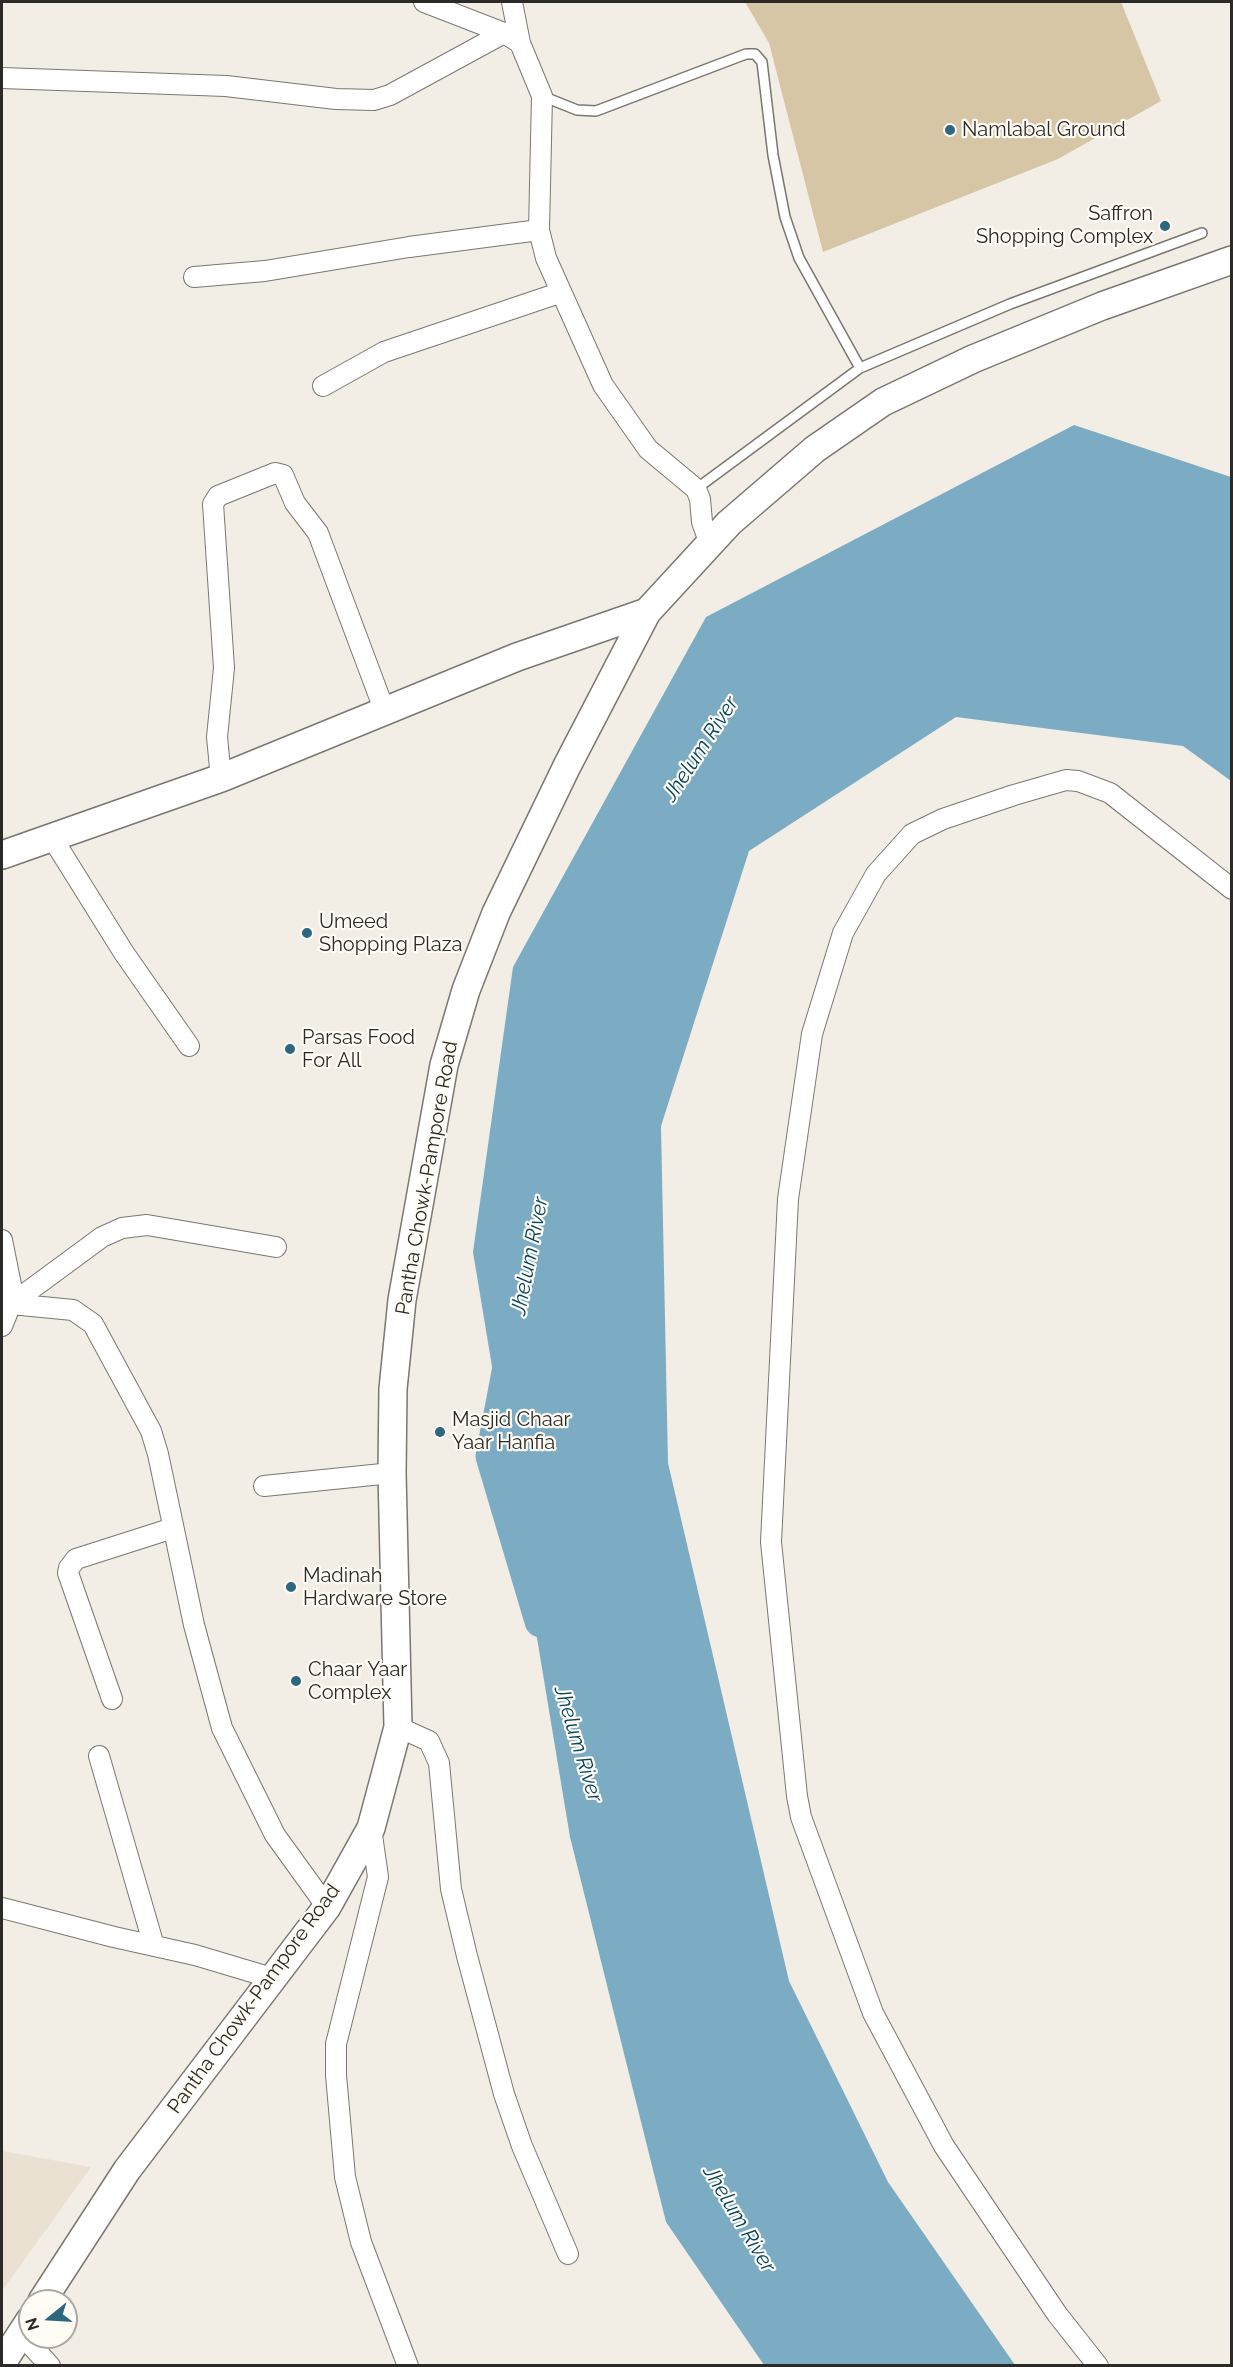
<!DOCTYPE html>
<html>
<head>
<meta charset="utf-8">
<style>
  body { margin:0 }
  #map { position:relative; width:1233px; height:2367px; overflow:hidden; background:#f2eee6; font-family:Raleway,sans-serif }
  canvas { display:block }
  .frame { position:absolute; inset:0; border:3px solid #2c2a27; pointer-events:none }
  .north { position:absolute; left:18px; top:2289px; width:60px; height:60px; box-sizing:border-box; background:#fffbf5; border:2px solid #aba7a3; border-radius:50%; rotate:252deg; font-size:16px; font-weight:700; line-height:24px; text-align:center; color:#2c2a27 }
  .north::after { content:''; display:block; margin:auto; width:21px; height:27px; background:#2c667f; clip-path:polygon(50% 0,100% 100%,50% 72%,0 100%) }
</style>
</head>
<body>
<div id="map">
<canvas width="1233" height="2367"></canvas>
<div class="frame"></div>
<div class="north">N</div>
</div>
<script>
const context = document.querySelector('canvas').getContext('2d');
context.lineJoin = 'round';
function paint(path, color) { context.fillStyle = color; context.fill(path, 'evenodd'); }
const shape = rows => new Path2D(rows.map(r => 'M' + r).join(''));
function trace(path, color, width, dash) { context.strokeStyle = color; context.lineWidth = width; context.lineCap = dash ? 'butt' : 'round'; context.setLineDash(dash || []); context.stroke(path); }
function label(font, color, halo, rows, align = 'center') {
  context.font = font + ' Raleway,sans-serif'; context.lineWidth = 4.5; context.setLineDash([]); context.textBaseline = 'middle'; context.strokeStyle = halo; context.fillStyle = color; for (const [text, x, y, turn = 0] of rows) {
    context.save(); context.translate(x, y); context.rotate((+turn || 0) * Math.PI / 180); context.textAlign = isNaN(turn) ? turn : align; if (halo) context.strokeText(text, 0, 0); context.fillText(text, 0, 0); context.restore();
  }
}
const built = shape([
  [2,2151,91,2167,2,2291]
]);
const green = shape([
  [745,2,1121,2,1161,101,1058,159,823,252,769,43]
]);
const water = shape([
  [1074,425,1231,477,1231,781,1183,746,956,717,749,851,661,1126,668,1463,789,1981,888,2182,1015,2365,764,2365,666,2222,570,1837,473,1252,513,967,706,617]
]);
const river = shape([
  [509,1367,492,1456,541,1621]
]);
const lane = shape([
  [542,96,577,110,596,111,746,54,755,54,762,62,773,155,785,217,799,258,860,368],
  [696,489,860,368,1010,304,1202,233]
]);
const street = shape([
  [424,2,504,33,520,43,542,96,539,230,546,258,603,385,648,449,696,489,700,499,702,522,710,544],
  [512,2,520,43],
  [2,78,226,86,336,99,374,100,390,95,504,33],
  [194,277,265,271,409,247,539,230],
  [323,386,384,352,559,293],
  [221,778,217,737,224,668,213,504,218,496,275,473,283,475,295,503,318,533,385,712],
  [51,836,124,953,189,1046],
  [2,1240,11,1285,11,1304,2,1326],
  [11,1304,73,1310,93,1324,151,1431,158,1454,194,1625,222,1728,275,1835,327,1907],
  [11,1304,102,1237,122,1228,147,1225,276,1247],
  [264,1486,392,1473],
  [112,1699,68,1573,69,1568,76,1559,173,1528],
  [398,1727,429,1741,439,1763,451,1889,467,1956,504,2094,522,2146,568,2254],
  [99,1756,154,1946],
  [371,1828,378,1877,336,2044,336,2075,345,2177,361,2242,408,2366],
  [2,1908,114,1937,195,1955,272,1978],
  [21,2334,50,2366],
  [1098,2366,1057,2314,944,2146,873,2013,801,1817,797,1796,771,1542,788,1199,812,1034,843,933,876,874,912,834,943,819,1014,795,1066,780,1078,781,1110,793,1232,889]
]);
const secondary = shape([
  [2,855,221,778,517,657,647,612],
  [42,2301,127,2170,327,1907,371,1828,398,1727,392,1473,393,1389,402,1300,444,1065,466,990,496,913,567,766,647,612,729,523,815,449,883,402,973,359,1102,306,1232,260],
  [2,2363,30,2320]
]);
const markers = [
  [950,130,6,"#2c667f"],
  [1165,226,6,"#2c667f"],
  [307,933,6,"#2c667f"],
  [290,1049,6,"#2c667f"],
  [440,1432,6,"#2c667f"],
  [291,1587,6,"#2c667f"],
  [296,1681,6,"#2c667f"]
];
const poiNames = [
  ["Namlabal Ground",962,130],
  ["Saffron",1153,214,"right"],
  ["Shopping Complex",1153,237,"right"],
  ["Umeed",319,922],
  ["Shopping Plaza",319,945],
  ["Parsas Food",302,1038],
  ["For All",302,1061],
  ["Masjid Chaar",452,1420],
  ["Yaar Hanfia",452,1443],
  ["Madinah",303,1576],
  ["Hardware Store",303,1599],
  ["Chaar Yaar",308,1670],
  ["Complex",308,1693]
];
const streetNames = [
  ["Pantha Chowk-Pampore Road",427,1178,-80],
  ["Pantha Chowk-Pampore Road",254,1999,-54]
];
const waterNames = [
  ["Jhelum River",701,749,-57],
  ["Jhelum River",530,1256,-79],
  ["Jhelum River",578,1744,73],
  ["Jhelum River",739,2219,59]
];
paint(built, '#eae1d3');
paint(green, '#d7c6a6');
paint(water, '#7cacc3');
trace(river, '#7cacc3', 33);
trace(lane, '#7b7770', 12);
trace(street, '#7b7770', 22);
trace(secondary, '#7b7770', 30);
trace(lane, '#fff', 9);
trace(street, '#fff', 20);
trace(secondary, '#fff', 27);
for (const [x, y, r, color] of markers) { const dot = new Path2D(); dot.arc(x, y, r, 0, 2 * Math.PI); context.fillStyle = color; context.fill(dot); trace(dot, '#fffbf5', 2); }
label('20px', '#2c2a27', '#fffbf5', poiNames, 'left');
label('20px', '#2c2a27', '#fffbf5', streetNames);
label('italic 21px', '#00455d', '#fffbf5', waterNames);
</script>
</body>
</html>
